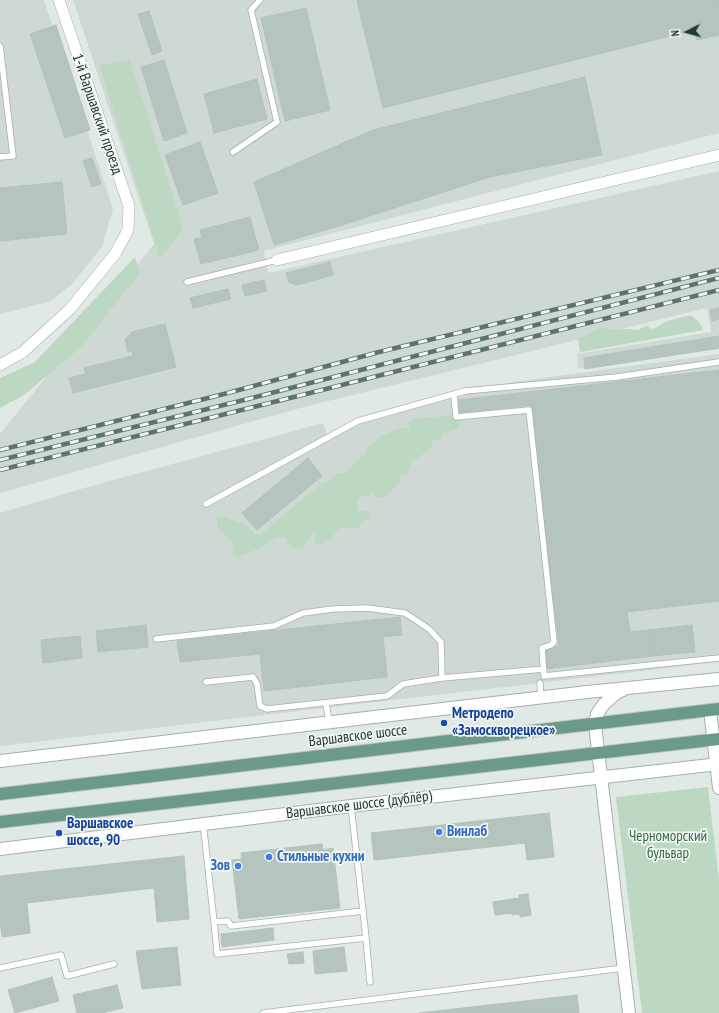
<!DOCTYPE html>
<html>
<head>
<meta charset="utf-8">
<style>
  body { margin:0 }
  #map { position:relative; width:719px; height:1013px; overflow:hidden; background:#e1e9e5; font-family:"PT Sans Narrow",sans-serif }
  canvas { display:block }
  .north { position:absolute; left:667px; top:12px; width:40px; height:40px; -webkit-text-stroke:3px #f1f6f3; paint-order:stroke; rotate:264deg; font-size:11px; font-weight:700; line-height:16px; text-align:center; color:#233832 }
  .north::after { content:''; display:block; margin:auto; width:14px; height:18px; background:#233832; clip-path:polygon(50% 0,100% 100%,50% 72%,0 100%) }
</style>
</head>
<body>
<div id="map">
<canvas width="719" height="1013"></canvas>
<div class="north">N</div>
</div>
<script>
const context = document.querySelector('canvas').getContext('2d');
context.lineJoin = 'round';
function paint(path, color) { context.fillStyle = color; context.fill(path, 'evenodd'); }
const shape = rows => new Path2D(rows.map(r => 'M' + r).join(''));
function trace(path, color, width, dash) { context.strokeStyle = color; context.lineWidth = width; context.lineCap = dash ? 'butt' : 'round'; context.setLineDash(dash || []); context.stroke(path); }
function label(font, color, halo, rows, align = 'center') {
  context.font = font + ' "PT Sans Narrow",sans-serif'; context.lineWidth = 3.5; context.setLineDash([]); context.textBaseline = 'middle'; context.strokeStyle = halo; context.fillStyle = color; for (const [text, x, y, turn = 0] of rows) {
    context.save(); context.translate(x, y); context.rotate((+turn || 0) * Math.PI / 180); context.textAlign = isNaN(turn) ? turn : align; if (halo) context.strokeText(text, 0, 0); context.fillText(text, 0, 0); context.restore();
  }
}
const built = shape([
  [0,0,44,0,113,209,102,247,73,283,51,301,0,314],
  [73,0,719,0,719,133,264,251,268,273,719,171,719,349,578,369,577,354,711,332,707,308,300,408,0,493,0,434,154,244],
  [719,354,719,662,0,746,0,513,84,488,323,423,327,434,361,416,455,390]
]);
const green = shape([
  [130,60,183,228,160,259,99,65],
  [135,257,140,273,81,347,24,395,0,408,0,378,35,362],
  [691,315,699,322,703,330,580,352,578,339,603,327,611,330,629,329,638,330,646,326,653,329,667,321],
  [454,416,459,421,459,426,456,430,446,433,443,430,442,437,432,442,432,447,418,458,412,460,407,474,399,475,400,481,390,493,384,497,378,498,374,496,374,492,357,499,358,511,369,511,370,518,366,520,362,521,359,527,351,529,342,527,338,529,331,540,328,538,322,544,316,544,314,541,317,531,312,533,305,546,299,549,292,548,285,537,278,537,271,540,259,549,245,554,239,557,233,554,232,540,220,531,217,525,217,518,225,517,244,524,255,534,261,534,321,484,328,481,333,476,339,473,344,473,359,458,364,455,367,447,381,436,400,428,410,429,408,422,412,419,417,419,428,417],
  [708,787,719,881,719,1013,642,1013,616,797]
]);
const building = shape([
  [362,0,719,0,719,35,697,40,694,30,383,108,357,1,362,0],
  [306,8,330,110,285,121,261,18,306,8],
  [149,11,162,51,152,55,138,14,149,11],
  [56,25,90,130,65,138,30,34,56,25],
  [164,60,187,133,164,141,141,67,164,60],
  [585,77,602,155,490,177,336,227,274,245,254,182,373,130,585,77],
  [257,79,267,119,214,133,204,94,257,79],
  [200,142,218,193,183,205,165,155,200,142],
  [92,158,101,184,92,187,83,161,92,158],
  [62,182,67,234,0,241,0,188,62,182],
  [250,217,259,250,201,264,194,239,202,237,200,230,250,217],
  [330,262,333,275,301,284,295,285,289,282,286,273,330,262],
  [264,280,267,291,245,296,242,285,264,280],
  [228,289,231,299,193,308,190,298,228,289],
  [719,308,719,319,712,321,710,310,719,308],
  [165,324,176,367,73,393,69,378,86,374,84,368,133,356,132,351,128,352,125,339,132,332,165,324],
  [719,336,719,348,585,369,584,358,719,336],
  [719,370,719,601,627,612,630,632,649,630,652,656,546,669,544,648,559,646,531,405,458,413,457,400,719,370],
  [308,458,322,476,257,530,242,513,308,458],
  [400,617,402,635,383,637,387,677,264,691,260,654,180,662,177,641,400,617],
  [146,625,148,647,98,652,96,631,146,625],
  [692,625,695,652,652,656,649,630,692,625],
  [80,636,82,658,43,663,41,640,80,636],
  [549,813,554,857,527,860,525,843,374,860,371,833,549,813],
  [322,844,323,850,333,848,340,908,239,919,232,860,242,859,241,853,322,844],
  [184,856,189,919,157,922,154,888,27,903,30,933,2,937,0,921,0,876,184,856],
  [528,894,531,915,520,917,520,914,512,915,512,913,495,915,493,902,519,898,519,895,528,894],
  [273,928,274,940,222,947,221,934,273,928],
  [177,947,181,985,142,989,136,951,177,947],
  [344,947,347,971,315,974,313,951,344,947],
  [303,952,304,963,289,964,287,954,303,952],
  [52,977,59,1001,15,1013,8,990,52,977],
  [117,985,123,1008,102,1013,77,1013,73,995,117,985],
  [577,995,579,1013,419,1013,577,995]
]);
const service = shape([
  [0,46,13,156,0,157],
  [233,152,277,122,251,10,260,0],
  [187,282,277,260],
  [454,395,456,417,529,410,554,642,551,645,542,648,544,676,719,658],
  [206,504,358,421,465,391,617,377,719,362],
  [156,639,274,626,303,613,333,609,367,608,405,613,429,629,441,642,442,678,403,684,387,696,267,709,260,706,257,684,253,677,206,682],
  [442,678,544,669],
  [540,683,541,697],
  [326,703,329,722],
  [351,806,363,911],
  [203,825,205,840,214,922,216,941,217,954,366,938,363,911,231,926,228,921,214,922],
  [366,938,370,982],
  [0,968,61,955,67,976,114,964],
  [263,1013,624,968]
]);
const minor = shape([
  [277,260,719,155],
  [0,365,23,352,70,309,115,254,128,230,129,206,59,0]
]);
const tertiary = shape([
  [623,690,615,694,604,704,597,714,595,725,629,1013],
  [710,710,719,788],
  [0,761,587,692,719,679],
  [0,849,351,806,719,764]
]);
const primary = shape([
  [0,794,719,709],
  [0,822,719,739]
]);
const rail = shape([
  [0,450,224,394,379,352,719,270],
  [0,460,244,400,719,278],
  [0,470,310,393,719,290]
]);
const markers = [
  [444,723,4,"#1a4fb4"],
  [439,832,4,"#3f7fe0"],
  [59,833,4,"#1a4fb4"],
  [269,857,4,"#3f7fe0"],
  [238,866,4,"#3f7fe0"]
];
const streetNames = [
  ["1-й Варшавский проезд",97,114,71],
  ["Варшавское шоссе",358,736,-7],
  ["Варшавское шоссе (дублёр)",359,805,-7]
];
const transitNames = [
  ["Метродепо",452,714],
  ["«Замоскворецкое»",452,731],
  ["Варшавское",67,824],
  ["шоссе, 90",67,841]
];
const shopNames = [
  ["Винлаб",447,832],
  ["Стильные кухни",277,857],
  ["Зов",230,866,"right"]
];
const parkNames = [
  ["Черноморский",668,837],
  ["бульвар",668,854]
];
paint(built, '#cfd9d4');
paint(green, '#bcd8c3');
paint(building, '#b6c4be');
trace(building, '#b4c2bc', 1);
trace(service, '#a4b0ac', 7);
trace(minor, '#a4b0ac', 12);
trace(tertiary, '#a4b0ac', 14);
trace(primary, '#c1c7c6', 14);
trace(service, '#fff', 5.5);
trace(minor, '#fff', 11);
trace(tertiary, '#fff', 12);
trace(primary, '#6b998c', 12);
trace(rail, '#5e736d', 4.5);
trace(rail, '#f1f6f3', 3, [9]);
for (const [x, y, r, color] of markers) { const dot = new Path2D(); dot.arc(x, y, r, 0, 2 * Math.PI); context.fillStyle = color; context.fill(dot); trace(dot, '#f1f6f3', 1.5); }
label('15px', '#233832', '#f1f6f3', streetNames);
label('bold 15px', '#164399', '#f1f6f3', transitNames, 'left');
label('bold 15px', '#366cbe', '#f1f6f3', shopNames, 'left');
label('15px', '#336946', '#f1f6f3', parkNames);
</script>
</body>
</html>
